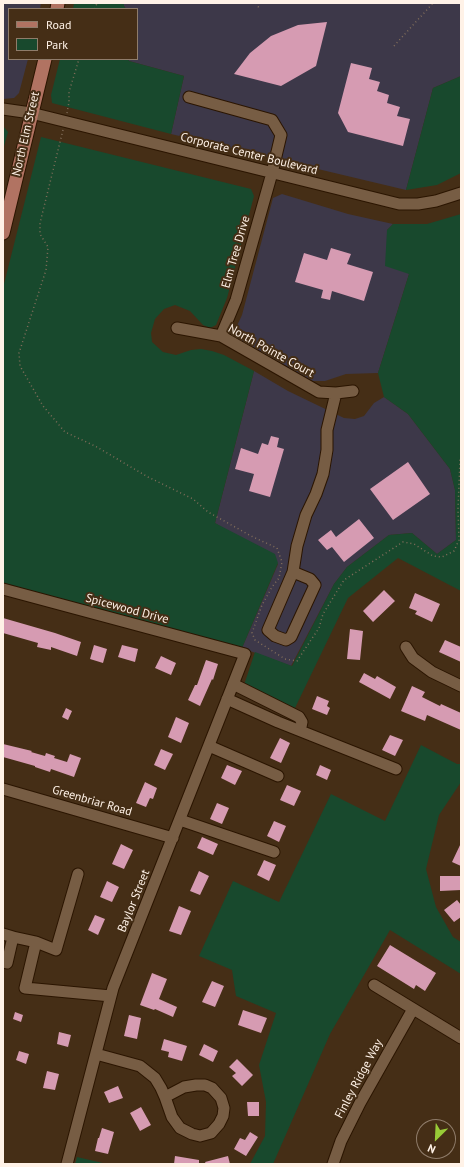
<!DOCTYPE html>
<html>
<head>
<meta charset="utf-8">
<style>
  body { margin:0 }
  #map { position:relative; width:464px; height:1167px; overflow:hidden; background:#452e16; font-family:"PT Sans",sans-serif }
  canvas { display:block }
  .frame { position:absolute; inset:0; border:4px solid #fff2e7; pointer-events:none }
  .legend { position:absolute; left:8px; top:8px; width:130px; height:52px; box-sizing:border-box; background:#452e16; border:1px solid #8f7c6a; margin:0; padding:5px 7px; list-style:none; font-size:12px; color:#fff2e7 }
  .legend li { display:flex; align-items:center; gap:8px; height:20px }
  .legend b { width:20px; border:1px solid #8f7c6a }
  .north { position:absolute; left:416px; top:1119px; width:40px; height:40px; box-sizing:border-box; background:#452e16; border:1px solid #8f7c6a; border-radius:50%; rotate:204deg; font-size:11px; font-weight:700; line-height:16px; text-align:center; color:#fff2e7 }
  .north::after { content:''; display:block; margin:auto; width:14px; height:18px; background:#98cb37; clip-path:polygon(50% 0,100% 100%,50% 72%,0 100%) }
</style>
</head>
<body>
<div id="map">
<canvas width="464" height="1167"></canvas>
<div class="frame"></div>
<ul class="legend">
<li><b style="height:5px;background:#b17362"></b>Road</li>
<li><b style="height:11px;background:#18492d"></b>Park</li>
</ul>
<div class="north">N</div>
</div>
<script>
const context = document.querySelector('canvas').getContext('2d');
context.lineJoin = 'round';
function paint(path, color) { context.fillStyle = color; context.fill(path, 'evenodd'); }
const shape = rows => new Path2D(rows.map(r => 'M' + r).join(''));
function trace(path, color, width, dash) { context.strokeStyle = color; context.lineWidth = width; context.lineCap = dash ? 'butt' : 'round'; context.setLineDash(dash || []); context.stroke(path); }
function label(font, color, halo, rows, align = 'center') {
  context.font = font + ' "PT Sans",sans-serif'; context.lineWidth = 4; context.setLineDash([]); context.textBaseline = 'middle'; context.strokeStyle = halo; context.fillStyle = color; for (const [text, x, y, turn = 0] of rows) {
    context.save(); context.translate(x, y); context.rotate((+turn || 0) * Math.PI / 180); context.textAlign = isNaN(turn) ? turn : align; if (halo) context.strokeText(text, 0, 0); context.fillText(text, 0, 0); context.restore();
  }
}
const commercial = shape([
  [3,3,41,3,40,9,9,9,9,59,28,59,19,93,14,98,3,99],
  [124,3,461,3,461,76,433,88,406,190,171,134,184,76,129,61,128,59,137,59,137,9,126,9,124,6],
  [282,194,348,214,393,224,387,230,409,274,378,373,346,374,325,381,313,381,296,375,239,341,236,336,235,330,242,315,273,198],
  [254,371,288,391,344,418,355,419,364,416,374,403,384,397,408,414,450,469,455,490,456,540,437,554,412,533,389,535,347,567,334,584,291,666,242,648,278,564,215,523]
]);
const green = shape([
  [74,3,124,3,124,6,126,9,73,9],
  [60,59,128,59,129,61,184,76,171,134,52,103,51,95],
  [461,76,461,173,437,185,406,190,433,88],
  [3,126,8,132,3,150],
  [41,137,251,189,254,196,227,298,216,325,210,328,203,325,190,311,175,305,164,309,155,319,151,333,152,342,163,352,176,355,191,350,201,349,212,351,224,355,254,371,215,523,275,554,278,563,242,648,3,583,3,288],
  [461,214,461,591,398,558,348,598,295,708,244,685,255,652,292,666,334,584,347,567,389,535,412,533,437,554,456,540,455,490,450,469,408,414,384,397,378,373,409,274,385,266,387,230,393,224,427,224],
  [421,745,457,764,461,764,461,782,439,815,426,869,436,907,453,937,461,942,461,974,390,930,330,1034,273,1164,250,1164,265,1136,266,1102,259,1065,276,1013,236,996,232,970,199,956,233,881,279,902,331,794,385,821],
  [77,1157,107,1164,75,1164]
]);
const building = shape([
  [327,22,316,66,281,86,234,74,250,53,271,36,298,25],
  [351,63,372,68,369,79,380,82,377,91,389,95,387,103,400,107,397,116,410,119,403,146,348,132,338,113],
  [331,248,351,254,347,264,373,272,364,301,332,291,330,300,321,298,323,290,295,282,304,253,327,260],
  [271,436,279,438,277,447,284,449,270,497,249,491,254,474,235,469,241,448,258,454,262,443,268,445],
  [408,462,430,494,393,520,370,489],
  [359,519,374,538,344,562,332,547,327,550,318,540,331,530,336,537],
  [384,590,395,601,373,622,363,611],
  [415,593,440,604,432,622,415,614,417,611,409,608],
  [3,618,55,633,81,642,77,656,51,647,51,650,37,647,38,643,3,633],
  [350,629,363,631,360,660,347,659],
  [445,640,461,647,461,662,439,652],
  [94,645,107,649,103,663,90,659],
  [122,645,138,649,135,662,118,657],
  [161,656,176,663,171,675,155,668],
  [206,660,218,664,213,680,212,679,200,706,188,700,195,685,197,685],
  [364,673,375,679,377,676,396,687,390,699,359,682],
  [412,686,425,692,422,697,440,706,441,704,461,713,461,730,427,715,425,721,401,711],
  [317,696,329,701,327,706,330,708,327,715,312,709],
  [66,708,72,711,68,720,62,717],
  [176,717,189,723,181,743,168,737],
  [390,735,403,740,395,756,382,750],
  [280,738,290,743,281,763,270,758],
  [3,744,32,751,31,752,45,756,46,753,55,756,54,758,67,762,70,754,81,758,74,777,51,769,50,772,35,767,35,766,3,757],
  [161,749,173,754,165,770,154,765],
  [227,765,242,771,235,785,221,778],
  [320,765,331,770,327,780,316,775],
  [145,782,157,788,153,799,150,798,146,807,136,803],
  [287,785,301,791,294,806,280,800],
  [217,803,229,808,222,824,210,819],
  [274,821,286,826,279,842,267,836],
  [202,837,218,844,213,855,197,848],
  [461,843,461,866,452,862],
  [121,844,133,850,124,869,112,864],
  [264,860,276,865,269,881,257,875],
  [199,871,209,876,200,895,190,891],
  [440,876,461,876,461,890,440,891],
  [107,881,119,887,112,902,100,897],
  [457,900,461,905,461,917,454,922,444,910],
  [179,906,191,911,181,935,169,931],
  [95,915,105,919,98,935,88,930],
  [390,945,436,973,425,991,416,985,414,989,377,966],
  [152,973,167,979,159,999,177,1007,173,1017,155,1009,154,1010,140,1005],
  [212,981,224,986,215,1007,202,1002],
  [243,1010,267,1018,261,1033,238,1025],
  [15,1012,23,1015,21,1022,13,1019],
  [129,1015,141,1018,137,1039,124,1036],
  [59,1032,71,1035,68,1047,57,1044],
  [164,1039,187,1046,182,1061,168,1057,169,1052,161,1050],
  [204,1044,218,1051,213,1062,199,1055],
  [19,1051,29,1054,26,1064,16,1060],
  [237,1059,253,1075,242,1086,232,1076,236,1073,229,1067],
  [47,1071,59,1074,55,1090,43,1088],
  [118,1086,123,1098,109,1103,104,1092],
  [247,1102,259,1102,259,1116,248,1116],
  [141,1107,151,1125,140,1131,130,1113],
  [102,1128,114,1132,108,1154,95,1151,98,1138,99,1138],
  [250,1132,258,1137,246,1156,234,1149,240,1138,245,1140],
  [175,1156,199,1160,199,1164,174,1164],
  [228,1156,230,1164,206,1164,205,1162]
]);
const path = shape([
  [256,3,259,8],
  [95,9,97,3],
  [394,46,433,3],
  [67,113,69,102,69,92,79,59],
  [63,130,40,223,40,234,48,247,46,270,19,353,20,366,43,406,65,432,95,446,148,477,193,499,208,512,253,537,277,548,282,562,279,578,272,587,262,605,252,633,255,640,285,659,297,661,319,628,323,614,344,580,403,542,414,544,433,556,442,557,454,551,459,540,458,509,460,460,461,458]
]);
const minor = shape([
  [189,97,272,120,281,135,272,173,236,300,221,336],
  [3,109,31,113,399,204,418,204,436,201,461,193],
  [177,328,221,336,319,392,336,393,353,391],
  [293,572,310,579,315,585,291,637,286,640,275,636,268,630,293,572,297,546,306,515,316,494,323,474,327,450,327,430,336,393],
  [3,589,245,654,113,988,67,1164],
  [406,647,413,658,432,672,461,686],
  [233,684,299,717,302,722,301,727,299,730],
  [227,699,278,722,396,769],
  [209,746,278,776],
  [3,789,173,838],
  [180,820,274,852],
  [3,934,13,937,7,963,3,962],
  [13,937,36,942,25,988,111,996],
  [36,942,56,950,78,874],
  [374,985,461,1038],
  [96,1054,140,1066,155,1078,161,1088,165,1097,172,1117,180,1128,192,1134,200,1136,211,1133,219,1124,223,1116,224,1108,221,1098,212,1088,205,1085,196,1085,184,1087,165,1097],
  [333,1164,341,1141,360,1103,413,1009]
]);
const major = shape([
  [57,9,58,3],
  [3,233,45,59]
]);
const streetNames = [
  ["North Elm Street",26,134,-77],
  ["Corporate Center Boulevard",249,154,14],
  ["Elm Tree Drive",236,252,-74],
  ["North Pointe Court",271,351,29],
  ["Spicewood Drive",127,609,15],
  ["Greenbriar Road",92,801,16],
  ["Baylor Street",134,901,-68],
  ["Finley Ridge Way",359,1079,-62]
];
paint(commercial, '#3d3849');
paint(green, '#18492d');
paint(building, '#d69bb2');
trace(minor, '#2b1500', 13);
trace(major, '#2b1500', 15);
trace(path, '#826e5b', 1.5, [1, 3]);
trace(minor, '#775d44', 11);
trace(major, '#b17362', 13);
label('12px', '#fff2e7', '#452e16', streetNames);
</script>
</body>
</html>
